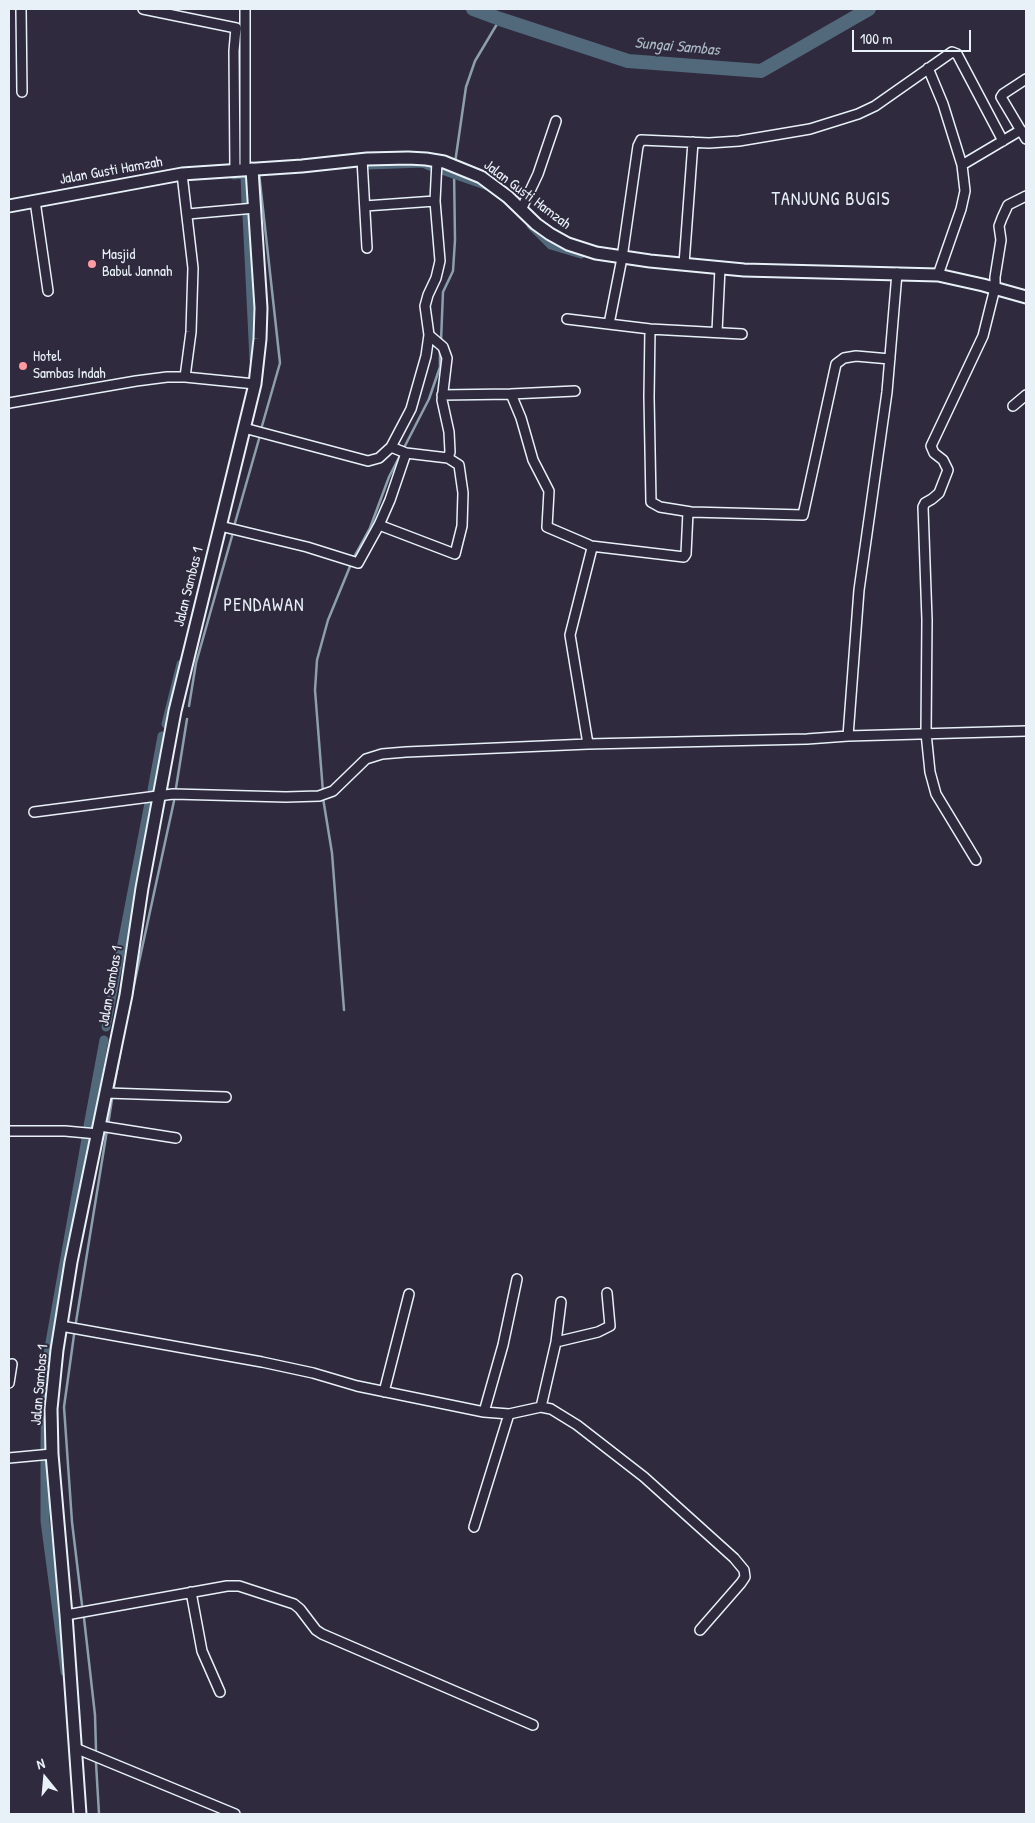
<!DOCTYPE html>
<html>
<head>
<meta charset="utf-8">
<style>
  body { margin:0 }
  #map { position:relative; width:1035px; height:1823px; overflow:hidden; background:#2f2a3d; font-family:"Patrick Hand",sans-serif }
  canvas { display:block }
  .frame { position:absolute; inset:0; border:10px solid #e8f1f8; pointer-events:none }
  .north { position:absolute; left:20px; top:1753px; width:50px; height:50px; -webkit-text-stroke:4px #2f2a3d; paint-order:stroke; rotate:343deg; font-size:14px; font-weight:700; line-height:20px; text-align:center; color:#e8f1f8 }
  .north::after { content:''; display:block; margin:auto; width:18px; height:22px; background:#e8f1f8; clip-path:polygon(50% 0,100% 100%,50% 72%,0 100%) }
  .scale { position:absolute; left:852px; top:30px; width:119px; height:22px; box-sizing:border-box; border:2px solid #e8f1f8; border-top:0; padding-left:6px; font-size:15px; line-height:18px; white-space:nowrap; color:#e8f1f8; -webkit-text-stroke:4px #2f2a3d; paint-order:stroke }
</style>
</head>
<body>
<div id="map">
<canvas width="1035" height="1823"></canvas>
<div class="frame"></div>
<div class="north">N</div>
<div class="scale">100 m</div>
</div>
<script>
const context = document.querySelector('canvas').getContext('2d');
context.lineJoin = 'round';
const shape = rows => new Path2D(rows.map(r => 'M' + r).join(''));
function trace(path, color, width, dash) { context.strokeStyle = color; context.lineWidth = width; context.lineCap = dash ? 'butt' : 'round'; context.setLineDash(dash || []); context.stroke(path); }
function label(font, color, halo, rows, align = 'center') {
  context.font = font + ' "Patrick Hand",sans-serif'; context.lineWidth = 4; context.setLineDash([]); context.textBaseline = 'middle'; context.strokeStyle = halo; context.fillStyle = color; for (const [text, x, y, turn = 0] of rows) {
    context.save(); context.translate(x, y); context.rotate((+turn || 0) * Math.PI / 180); context.textAlign = isNaN(turn) ? turn : align; if (halo) context.strokeText(text, 0, 0); context.fillText(text, 0, 0); context.restore();
  }
}
const stream = shape([
  [455,163,466,87,475,61,500,19],
  [259,173,280,363,262,426],
  [441,341,443,292,453,271,455,240,454,169],
  [235,523,259,439],
  [353,559,370,528,389,477,429,399,440,367,440,351],
  [189,706,196,663,232,536],
  [176,788,187,719],
  [323,792,315,690,317,660,328,620,351,564],
  [323,798,332,853,344,1010],
  [126,1022,174,801],
  [114,1086,121,1049],
  [108,1125,112,1099],
  [76,1322,107,1130],
  [74,1335,64,1407,72,1522,82,1605],
  [84,1618,95,1715,96,1750],
  [96,1763,99,1814]
]);
const canal = shape([
  [369,165,423,163,430,166],
  [442,170,488,186],
  [234,175,245,174,246,202],
  [247,215,254,360],
  [531,225,551,245,581,254],
  [166,724,181,664],
  [152,790,162,736],
  [106,1027,149,803],
  [88,1126,104,1040],
  [45,1449,46,1365,86,1139],
  [45,1461,45,1521,65,1672]
]);
const river = shape([
  [473,9,500,19,628,61,761,71,869,9]
]);
const minor = shape([
  [21,9,22,92],
  [143,9,236,28,234,51,235,170],
  [245,9,245,169],
  [928,68,943,104,962,165,965,191,961,209,938,275],
  [1026,79,1003,94,1001,97,1026,139],
  [362,159,367,248],
  [962,165,1021,130],
  [182,174,193,268,191,332,185,377],
  [35,201,48,291],
  [365,206,435,201],
  [521,210,538,174,556,121],
  [188,214,255,208],
  [684,264,693,142],
  [567,319,650,329,742,334],
  [609,324,622,258,638,146,641,140,709,143,739,141,810,129,858,114,875,106,952,52,957,54,1003,141],
  [650,329,649,397,651,502,660,507,691,512,803,515,836,364,844,358,856,356,890,359],
  [717,332,720,268],
  [511,394,575,391],
  [442,395,511,394,521,418,533,460,549,491,547,527,589,545,592,548,570,635,588,744],
  [9,403,136,381,167,377,185,377,255,384],
  [1013,406,1026,395],
  [244,428,368,461,379,458,391,447,411,409,426,356,429,335,425,306,428,295,436,278,440,261,435,201,437,161],
  [391,447,406,453,448,458,450,452,449,432,442,400,447,358,443,347,429,335],
  [379,525,455,554,462,526,463,493,459,465,448,458],
  [220,526,307,547,358,563,379,525,390,500,406,453],
  [591,546,684,557,686,554,688,512],
  [848,736,859,590,887,392,897,273],
  [34,812,173,794,286,797,319,796,333,791,366,759,382,754,406,752,588,744,807,739,848,736,1026,731],
  [976,860,936,794,930,772,926,733,927,620,923,507,925,503,932,499,939,493,948,470,943,460,934,453,931,446,983,336,995,288,995,277,1001,240,999,226,1002,218,1008,205,1026,196],
  [107,1093,226,1097],
  [100,1126,176,1138],
  [9,1131,65,1131,98,1134],
  [61,1326,262,1362,313,1373,357,1386,484,1412,509,1414,541,1407,551,1409,577,1425,644,1477,734,1558,744,1570,745,1577,741,1583,700,1630],
  [556,1342,598,1332,610,1326,607,1293],
  [9,1383,12,1364],
  [384,1392,409,1294],
  [541,1407,556,1342,561,1302],
  [484,1412,503,1345,517,1279],
  [9,1458,52,1454],
  [474,1527,509,1414],
  [191,1592,202,1651,220,1692],
  [66,1615,227,1586,239,1586,294,1604,300,1609,316,1630,322,1634,533,1725],
  [75,1748,235,1814]
]);
const tertiary = shape([
  [9,206,182,174,302,166,367,159,408,158,426,159,444,162,481,177,508,197,536,224,550,234,568,244,596,253,650,261,744,270,938,275,983,285,1026,297],
  [80,1814,66,1615,52,1454,51,1409,57,1350,71,1262,126,995,142,888,175,711,255,384,260,339,261,308,252,169]
]);
const markers = [
  [92,264,5,"#ff9aa2"],
  [23,366,5,"#ff9aa2"]
];
const streetNames = [
  ["Jalan Gusti Hamzah",111,171,-10],
  ["Jalan Gusti Hamzah",527,195,37],
  ["Jalan Sambas 1",189,587,-76],
  ["Jalan Sambas 1",111,986,-80],
  ["Jalan Sambas 1",40,1385,-85]
];
const poiNames = [
  ["Masjid",102,255],
  ["Babul Jannah",102,272],
  ["Hotel",33,357],
  ["Sambas Indah",33,374]
];
const waterNames = [
  ["Sungai Sambas",677,47,5]
];
const quarterNames = [
  ["TANJUNG BUGIS",831,200],
  ["PENDAWAN",264,606]
];
trace(stream, '#8d9fad', 2.5);
trace(canal, '#51697b', 9);
trace(river, '#51697b', 14);
trace(minor, '#e8f1f8', 12);
trace(tertiary, '#e8f1f8', 15);
trace(minor, '#2f2a3d', 9);
trace(tertiary, '#2f2a3d', 11);
for (const [x, y, r, color] of markers) { const dot = new Path2D(); dot.arc(x, y, r, 0, 2 * Math.PI); context.fillStyle = color; context.fill(dot); trace(dot, '#2f2a3d', 2); }
label('15px', '#e8f1f8', '#2f2a3d', streetNames);
label('15px', '#e8f1f8', '#2f2a3d', poiNames, 'left');
label('italic 16px', '#acbbc6', '#2f2a3d', waterNames);
context.letterSpacing = '1px';
label('18px', '#e8f1f8', '#2f2a3d', quarterNames);
context.letterSpacing = '0px';
</script>
</body>
</html>
